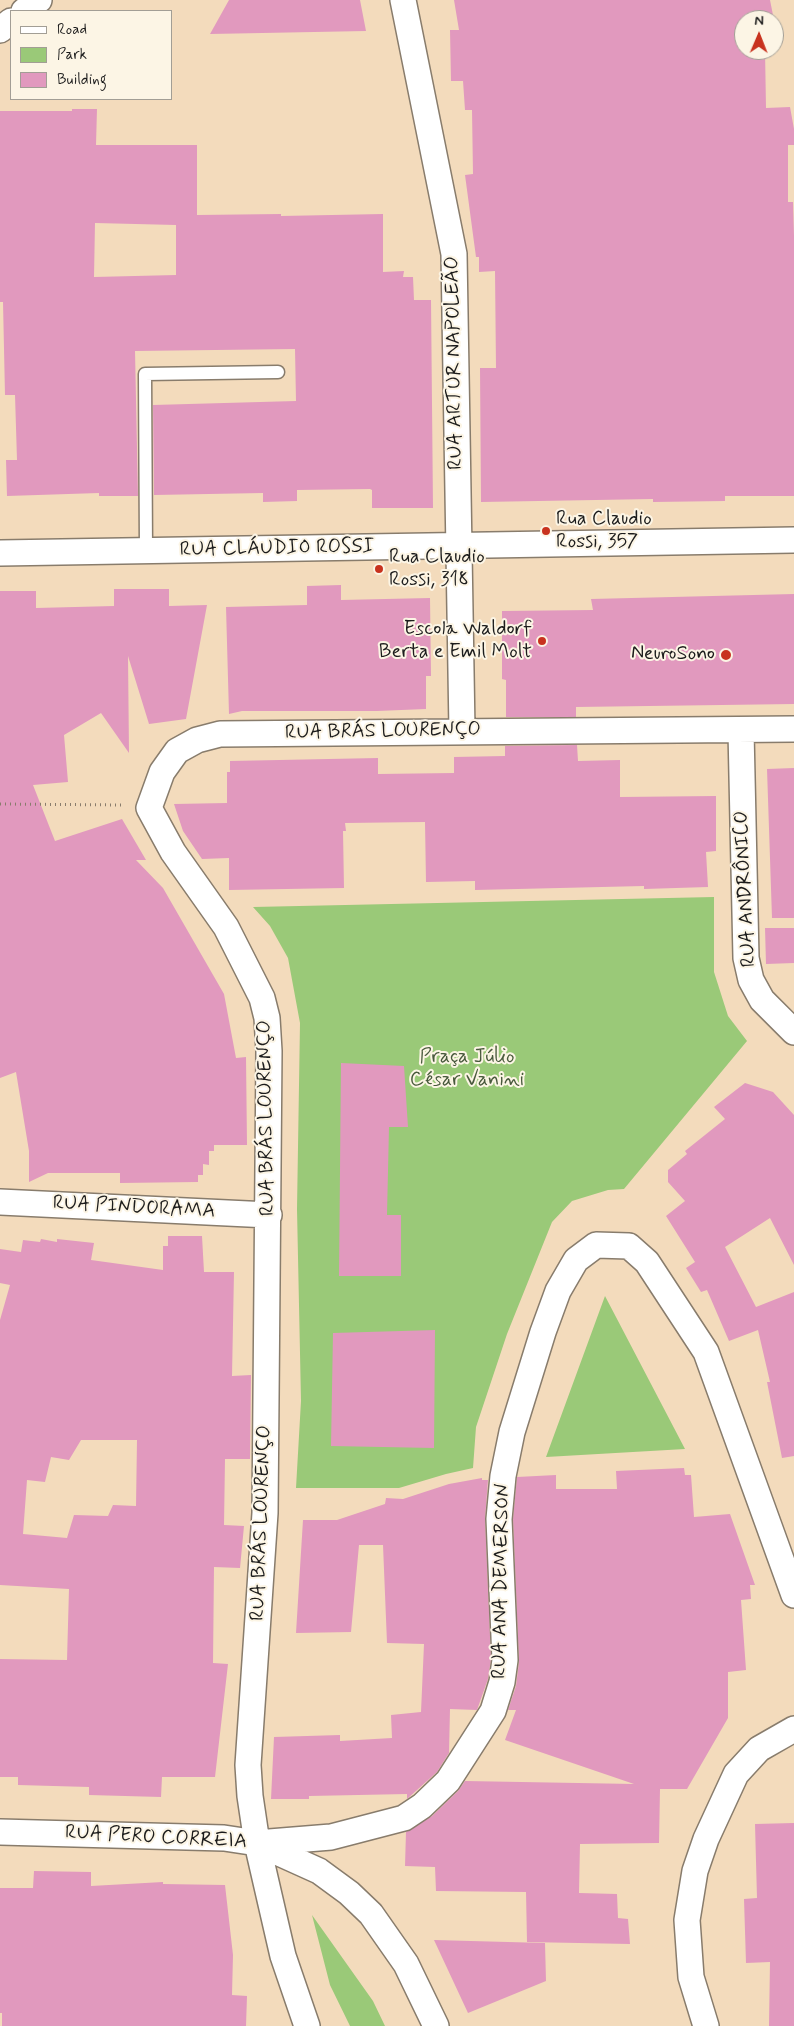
<!DOCTYPE html>
<html>
<head>
<meta charset="utf-8">
<style>
  body { margin:0 }
  #map { position:relative; width:794px; height:2026px; overflow:hidden; background:#f3dbbc; font-family:Mynerve,sans-serif }
  canvas { display:block }
  .legend { position:absolute; left:10px; top:10px; width:162px; height:90px; box-sizing:border-box; background:#fcf5e5; border:1px solid #a29e95; margin:0; padding:6px 9px; list-style:none; font-size:15px; color:#1c1c1c }
  .legend li { display:flex; align-items:center; gap:10px; height:25px }
  .legend b { width:25px; border:1px solid #a29e95 }
  .north { position:absolute; left:734px; top:10px; width:50px; height:50px; box-sizing:border-box; background:#fcf5e5; border:1px solid #a29e95; border-radius:50%; rotate:1deg; font-size:14px; font-weight:700; line-height:20px; text-align:center; color:#1c1c1c }
  .north::after { content:''; display:block; margin:auto; width:18px; height:22px; background:#c8321e; clip-path:polygon(50% 0,100% 100%,50% 72%,0 100%) }
</style>
</head>
<body>
<div id="map">
<canvas width="794" height="2026"></canvas>
<ul class="legend">
<li><b style="height:6px;background:#fff"></b>Road</li>
<li><b style="height:14px;background:#9ac978"></b>Park</li>
<li><b style="height:14px;background:#e199be"></b>Building</li>
</ul>
<div class="north">N</div>
</div>
<script>
const context = document.querySelector('canvas').getContext('2d');
context.lineJoin = 'round';
function paint(path, color) { context.fillStyle = color; context.fill(path, 'evenodd'); }
const shape = rows => new Path2D(rows.map(r => 'M' + r).join(''));
function trace(path, color, width, dash) { context.strokeStyle = color; context.lineWidth = width; context.lineCap = dash ? 'butt' : 'round'; context.setLineDash(dash || []); context.stroke(path); }
function label(font, color, halo, rows, align = 'center') {
  context.font = font + ' Mynerve,sans-serif'; context.lineWidth = 4; context.setLineDash([]); context.textBaseline = 'middle'; context.strokeStyle = halo; context.fillStyle = color; for (const [text, x, y, turn = 0] of rows) {
    context.save(); context.translate(x, y); context.rotate((+turn || 0) * Math.PI / 180); context.textAlign = isNaN(turn) ? turn : align; if (halo) context.strokeText(text, 0, 0); context.fillText(text, 0, 0); context.restore();
  }
}
const green = shape([
  [714,897,714,972,728,1016,747,1041,624,1189,608,1190,572,1201,552,1222,507,1334,476,1427,473,1468,446,1474,399,1488,296,1488,301,1401,297,1209,300,1023,288,958,270,926,253,907],
  [605,1296,685,1449,546,1457],
  [312,1915,373,2001,385,2026,350,2026,330,1985]
]);
const building = shape([
  [229,0,360,0,366,31,210,34],
  [454,0,770,0,774,20,744,20,744,50,765,50,766,108,790,107,794,129,794,145,788,145,788,202,793,202,794,236,794,496,725,496,725,501,653,502,653,499,481,502,480,368,496,368,495,271,479,272,479,257,476,257,465,175,473,174,472,110,465,110,463,81,451,81,450,30,459,30],
  [72,109,97,109,96,145,197,145,197,215,281,214,281,216,383,214,383,272,404,271,403,277,413,277,414,300,431,300,433,508,372,508,372,490,370,489,297,490,297,501,263,502,263,493,154,495,153,405,296,401,295,349,135,351,138,496,99,496,99,493,7,496,6,460,17,460,15,395,5,395,3,302,0,302,0,111,72,111],
  [95,223,176,225,176,275,94,277],
  [341,585,341,600,430,598,431,676,426,676,426,709,377,711,242,711,229,714,226,607,307,605,307,586],
  [114,589,169,589,169,606,207,605,186,719,149,724,128,656,129,753,101,713,64,735,68,782,33,785,55,841,122,819,146,860,136,860,163,888,224,994,236,1058,246,1057,247,1145,214,1145,214,1151,209,1151,209,1165,203,1164,203,1175,198,1175,198,1182,120,1183,120,1173,48,1173,29,1182,29,1151,16,1072,0,1078,0,591,36,591,36,608,114,606],
  [794,594,794,704,576,707,576,717,506,717,506,680,502,679,502,611,593,610,591,599],
  [577,745,578,761,620,760,620,797,716,796,716,851,706,852,708,887,644,889,644,886,475,890,475,881,426,882,425,822,345,823,346,831,343,831,344,888,229,890,229,858,202,859,183,831,174,804,227,803,227,772,230,772,230,761,378,758,378,774,454,773,454,757,505,756,505,746],
  [794,768,794,918,772,918,767,769],
  [765,928,794,928,794,963,766,964],
  [341,1063,404,1066,408,1127,389,1127,387,1215,401,1215,401,1276,339,1276],
  [745,1083,773,1092,794,1115,794,1265,770,1218,725,1247,756,1307,794,1292,794,1456,782,1458,767,1382,770,1382,758,1330,729,1341,707,1290,701,1292,686,1268,695,1262,666,1216,685,1201,668,1182,668,1170,687,1154,685,1151,725,1119,714,1107],
  [168,1236,202,1236,204,1272,234,1272,232,1376,251,1375,250,1459,225,1459,224,1525,244,1526,240,1568,214,1567,213,1663,228,1664,215,1777,162,1777,161,1797,89,1795,89,1787,18,1785,18,1777,0,1777,0,1659,67,1660,69,1589,0,1585,0,1320,10,1285,0,1283,0,1249,21,1252,23,1240,40,1242,41,1239,57,1242,57,1239,94,1243,91,1260,163,1270,163,1246,168,1246],
  [81,1440,137,1440,136,1506,113,1505,108,1516,74,1515,67,1538,23,1534,27,1480,45,1482,51,1457,69,1460],
  [435,1330,434,1448,331,1446,333,1333],
  [684,1468,685,1475,691,1475,694,1517,730,1514,755,1585,750,1585,751,1599,741,1600,746,1670,728,1672,728,1718,687,1789,660,1789,659,1843,580,1844,579,1893,617,1894,618,1918,628,1919,630,1944,527,1942,526,1892,436,1891,435,1867,405,1866,406,1832,432,1816,458,1791,465,1781,634,1784,505,1740,516,1710,508,1710,516,1686,519,1662,513,1519,517,1477,556,1475,556,1489,617,1489,616,1471],
  [482,1478,482,1480,488,1480,485,1519,491,1659,488,1679,477,1710,450,1709,449,1753,437,1772,407,1799,407,1794,309,1796,309,1799,271,1799,274,1737,340,1735,340,1741,392,1738,391,1715,421,1712,424,1644,387,1643,383,1545,359,1545,351,1632,296,1633,303,1520,337,1520,385,1504,386,1498,403,1499,449,1484],
  [794,1823,794,2026,769,2026,770,1962,746,1963,744,1899,757,1898,755,1824],
  [34,1871,91,1872,91,1886,163,1882,163,1884,225,1885,233,1955,232,1995,247,1996,246,2026,2,2026,2,2013,0,2013,0,1888,33,1888],
  [434,1940,545,1943,546,1981,468,2013]
]);
const path = shape([
  [0,804,122,805]
]);
const service = shape([
  [146,551,145,374,278,372]
]);
const minor = shape([
  [403,0,454,254,462,731],
  [24,11,39,0],
  [0,30,11,21],
  [0,553,794,540],
  [741,731,746,958,751,980,762,1000,794,1032],
  [0,1202,269,1215],
  [0,1832,224,1838,257,1843,319,1871,349,1893,371,1914,406,1964,436,2026],
  [257,1843,331,1837,404,1818,422,1806,448,1781,493,1711,502,1682,505,1660,499,1519,503,1476,512,1432,543,1332,558,1291,576,1260,596,1245,629,1246,647,1262,706,1352,794,1595],
  [307,2026,283,1956,257,1843,250,1796,248,1765,265,1513,269,1051,267,1018,262,998,226,927,173,852,149,808,162,772,177,751,197,740,220,734,794,729],
  [706,2026,691,1977,687,1920,695,1871,706,1839,736,1774,759,1749,794,1729]
]);
const markers = [
  [546,531,5,"#c8321e"],
  [379,569,5,"#c8321e"],
  [542,641,5,"#c8321e"],
  [726,655,6,"#c8321e"]
];
const streetNames = [
  ["RUA ARTUR NAPOLEÃO",455,363,-91],
  ["RUA CLÁUDIO ROSSI",277,549,-1],
  ["RUA BRÁS LOURENÇO",383,732,-1],
  ["RUA ANDRÔNICO",746,889,-93],
  ["RUA BRÁS LOURENÇO",267,1118,-91],
  ["RUA PINDORAMA",134,1208,3],
  ["RUA BRÁS LOURENÇO",262,1523,-88],
  ["RUA ANA DEMERSON",502,1581,-89],
  ["RUA PERO CORREIA",156,1838,3]
];
const poiNames = [
  ["Rua Claudio",556,520],
  ["Rossi, 357",556,543],
  ["Rua Claudio",389,558],
  ["Rossi, 318",389,581],
  ["Escola Waldorf",532,630,"right"],
  ["Berta e Emil Molt",532,653,"right"],
  ["NeuroSono",715,655,"right"]
];
const parkNames = [
  ["Praça Júlio",467,1058],
  ["César Vanini",467,1081]
];
paint(green, '#9ac978');
paint(building, '#e199be');
trace(service, '#887c6c', 15);
trace(minor, '#887c6c', 28);
trace(path, '#887c6c', 3, [1, 4]);
trace(service, '#fff', 12);
trace(minor, '#fff', 25);
for (const [x, y, r, color] of markers) { const dot = new Path2D(); dot.arc(x, y, r, 0, 2 * Math.PI); context.fillStyle = color; context.fill(dot); trace(dot, '#fcf5e5', 2); }
label('20px', '#1c1c1c', '#fcf5e5', streetNames);
label('20px', '#1c1c1c', '#fcf5e5', poiNames, 'left');
label('20px', '#48593c', '#fcf5e5', parkNames);
</script>
</body>
</html>
